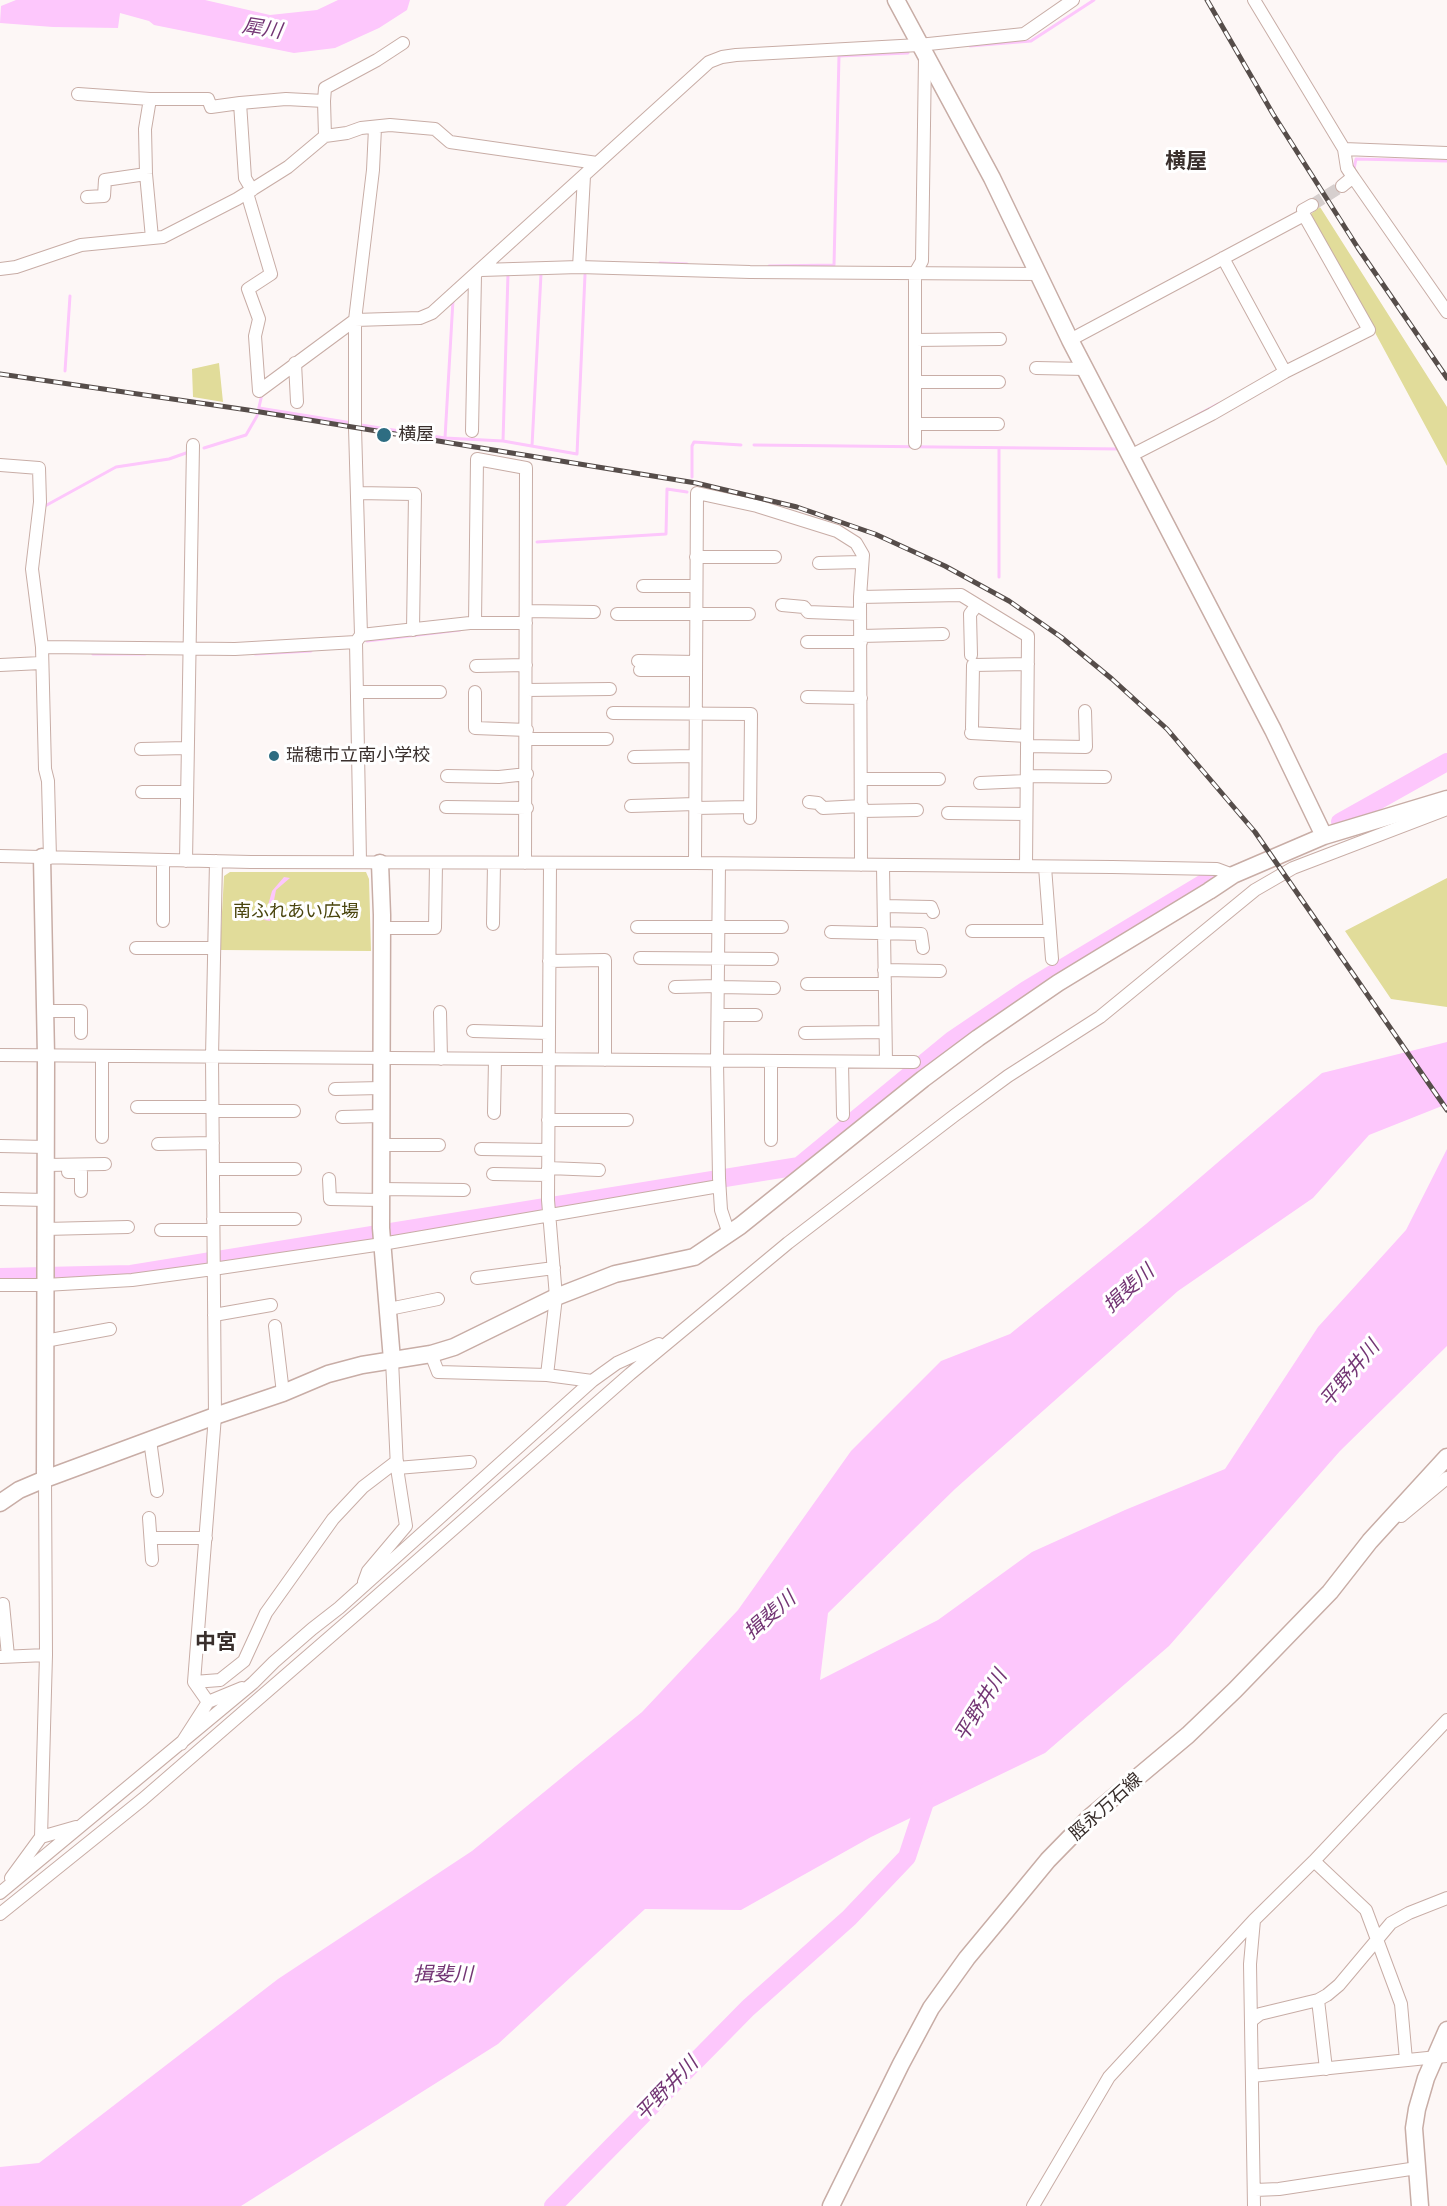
<!DOCTYPE html>
<html>
<head>
<meta charset="utf-8">
<style>
  body { margin:0 }
  canvas { display:block; background:#fdf7f6 }
</style>
</head>
<body>
<canvas width="1447" height="2206"></canvas>
<script>
const context = document.querySelector('canvas').getContext('2d');
context.lineJoin = 'round';
function paint(path, color) { context.fillStyle = color; context.fill(path, 'evenodd'); }
const shape = rows => new Path2D(rows.map(r => 'M' + r).join(''));
function trace(path, color, width, dash) { context.strokeStyle = color; context.lineWidth = width; context.lineCap = dash ? 'butt' : 'round'; context.setLineDash(dash || []); context.stroke(path); }
function label(font, color, halo, rows, align = 'center') {
  context.font = font + ' "Work Sans","Noto Sans JP",sans-serif'; context.lineWidth = 6; context.setLineDash([]); context.textBaseline = 'middle'; context.strokeStyle = halo; context.fillStyle = color; for (const [text, x, y, turn = 0] of rows) {
    context.save(); context.translate(x, y); context.rotate((+turn || 0) * Math.PI / 180); context.textAlign = isNaN(turn) ? turn : align; if (halo) context.strokeText(text, 0, 0); context.fillText(text, 0, 0); context.restore();
  }
}
const green = shape([
  [1320,207,1447,407,1447,466,1311,214],
  [219,363,223,402,193,397,192,369],
  [230,872,366,872,369,879,371,951,220,950,224,876],
  [1447,878,1447,1007,1391,999,1345,931]
]);
const water = shape([
  [16,0,205,0,270,15,317,10,338,0,410,0,407,10,379,28,335,48,294,53,154,25,149,21,120,13,118,28,53,27,0,23,1,6],
  [284,877,290,878,276,890,270,921,264,920,272,891],
  [1447,1042,1447,1104,1369,1135,1313,1198,1178,1291,955,1489,828,1613,820,1680,938,1620,1032,1552,1125,1510,1225,1469,1318,1327,1406,1230,1447,1149,1447,1346,1340,1451,1169,1646,1045,1753,871,1837,741,1910,645,1909,498,2044,241,2206,0,2206,0,2167,39,2163,278,1979,472,1851,642,1712,738,1610,851,1451,941,1361,1010,1334,1146,1224,1322,1073]
]);
const stream = shape([
  [970,46,1031,41,1094,0],
  [1354,169,1356,159,1447,161],
  [660,263,687,264],
  [769,266,834,265,839,56,908,53],
  [65,371,70,296],
  [259,408,352,423],
  [1192,418,1218,404],
  [361,425,445,438,503,441,577,454,585,275],
  [445,438,453,300],
  [503,441,508,274],
  [754,445,1121,449],
  [532,446,541,274],
  [204,448,246,435,257,416,262,394],
  [692,477,692,446,694,442,741,445],
  [45,506,116,467,169,459,186,453],
  [537,542,666,534,667,489,687,492],
  [999,577,999,448],
  [367,641,460,630],
  [93,654,145,654],
  [255,654,311,651]
]);
const river = shape([
  [1340,822,1447,762],
  [0,1277,131,1274,799,1166,952,1040,1026,990,1212,878],
  [553,2206,748,2008,849,1918,907,1857,929,1790]
]);
const streetTunnel = shape([
  [1312,205,1342,186]
]);
const street = shape([
  [1254,0,1344,149,1347,168,1353,177,1342,186],
  [78,94,150,99,208,99,211,107,240,103,245,178,252,190],
  [150,99,145,129,146,174,152,238],
  [240,103,286,99,324,101],
  [325,136,324,101,325,88,377,60,403,43],
  [1344,149,1447,153],
  [1353,177,1447,312],
  [247,193,271,274,248,289,259,319,255,336,259,391],
  [87,197,104,196,105,180,146,174],
  [1223,258,1285,372],
  [579,267,584,176],
  [0,269,16,267,81,245,163,237,237,199,288,167,325,136,347,133,361,128,390,125,435,129,450,142,597,163],
  [481,270,579,267,750,272,1038,274],
  [915,340,1000,339],
  [1070,340,1304,215,1303,210,1312,205],
  [295,363,297,402],
  [1036,368,1085,369],
  [915,382,999,382],
  [259,391,355,320,420,318,432,313,709,62,722,57,736,55,919,45,1024,34,1073,0],
  [915,424,998,424],
  [472,431,475,275],
  [915,443,915,273,922,261,925,57],
  [1132,455,1212,414,1285,372,1369,330,1304,215],
  [0,465,39,468,40,502,32,569,42,647,45,769,48,781,50,858],
  [357,493,415,494,413,630],
  [696,557,775,557],
  [819,563,862,562],
  [643,586,696,586],
  [860,597,961,595,1028,636,1026,866],
  [782,605,804,607,808,612,860,614],
  [526,611,594,612],
  [617,614,749,614],
  [475,623,477,459,526,468,525,863],
  [361,635,470,623,526,623],
  [861,636,943,634],
  [807,642,861,642],
  [42,647,235,649,356,642],
  [971,655,970,614,977,605],
  [638,661,696,662],
  [0,665,41,663],
  [476,666,526,665],
  [640,670,696,670],
  [526,690,610,689],
  [357,692,440,692],
  [475,692,475,728,527,730],
  [807,697,861,698],
  [613,713,751,714,750,818],
  [972,728,973,665,1028,664],
  [971,733,1027,736],
  [527,739,607,739],
  [1027,746,1086,747,1085,711],
  [141,749,187,748],
  [634,757,695,756],
  [447,776,499,777,527,774],
  [1027,776,1105,777],
  [862,779,939,779],
  [980,783,1026,781],
  [142,792,187,792],
  [809,802,818,803,823,808,862,806],
  [631,806,695,804],
  [446,807,527,808],
  [695,808,748,807],
  [862,811,917,810],
  [948,813,1026,814],
  [0,856,251,862,695,863,1112,867,1217,869,1233,875],
  [163,861,163,921],
  [186,861,193,445],
  [360,861,356,642,361,635,355,428,355,320,373,170,375,128],
  [695,863,697,493,757,506,837,531,856,543,863,555,860,597,861,865],
  [719,864,717,1062,719,1178,721,1210,729,1234],
  [883,866,886,1062],
  [1045,867,1052,959],
  [884,906,931,907,933,912],
  [493,924,494,863],
  [637,927,782,927],
  [382,928,435,928,436,863],
  [972,931,1050,931],
  [831,932,921,934,923,948],
  [136,948,213,948],
  [640,958,772,959],
  [549,961,605,960,605,1060],
  [884,970,940,971],
  [807,984,885,984],
  [675,987,718,986],
  [718,987,774,988],
  [45,1011,81,1011,81,1033],
  [440,1012,441,1059],
  [718,1015,756,1015],
  [473,1031,548,1033],
  [805,1033,885,1032],
  [0,1055,914,1062],
  [102,1056,102,1137],
  [842,1062,843,1115],
  [335,1089,381,1088],
  [137,1107,212,1107],
  [212,1111,294,1111],
  [494,1113,495,1059],
  [342,1117,381,1116],
  [548,1120,627,1120],
  [771,1140,771,1062],
  [158,1144,213,1143],
  [381,1145,439,1145],
  [0,1146,46,1147],
  [481,1149,548,1150],
  [46,1165,105,1164],
  [548,1168,599,1170],
  [213,1169,295,1169],
  [68,1172,81,1172,81,1191],
  [493,1174,548,1175],
  [329,1179,330,1199,381,1200],
  [381,1189,464,1190],
  [0,1199,46,1200],
  [213,1219,295,1219],
  [45,1229,128,1227],
  [161,1230,213,1230],
  [477,1278,554,1268],
  [0,1285,45,1285,132,1280,213,1269,382,1244,719,1186],
  [389,1309,438,1299],
  [214,1315,271,1305],
  [275,1326,283,1393],
  [45,1341,110,1329],
  [431,1354,438,1372,547,1375,592,1381],
  [547,1375,556,1297,548,1200,550,864],
  [150,1440,157,1491],
  [397,1468,470,1462],
  [1401,1516,1447,1478],
  [149,1518,152,1560],
  [152,1538,206,1538],
  [364,1582,368,1571,406,1526,397,1468,392,1360],
  [3,1604,8,1656],
  [1,1657,46,1655],
  [194,1682,220,1680,244,1661,266,1613,333,1519,363,1487,397,1461],
  [208,1702,242,1688],
  [181,1744,208,1702,194,1682,215,1416,212,1057,216,861],
  [41,1837,76,1827],
  [1314,1861,1366,1910,1401,2004,1406,2060],
  [11,1878,41,1837,46,1655,45,1479],
  [0,1893,253,1683,274,1662,312,1629,339,1608,592,1381,617,1363,659,1344],
  [0,1914,143,1799,361,1610,630,1374,788,1243,955,1115,1008,1076,1100,1017,1255,890,1293,868,1447,809],
  [1318,2000,1326,2069],
  [1251,2021,1260,2014,1318,2000,1327,1995,1339,1985,1391,1923,1409,1913,1447,1898],
  [1252,2076,1447,2056],
  [1255,2190,1279,2189,1417,2168],
  [1033,2206,1109,2077,1254,1920,1314,1861,1447,1720],
  [1254,2206,1250,1964,1254,1920]
]);
const secondary = shape([
  [896,0,992,178,1070,340,1273,730,1324,836],
  [42,857,46,1056,45,1479],
  [380,863,382,915,381,1228,392,1360],
  [0,1503,19,1490,45,1479,215,1416,283,1393,328,1374,362,1365,431,1354,454,1347,556,1297,615,1274,694,1257,740,1226,923,1079,978,1038,1058,983,1209,891,1233,875,1324,836,1447,799],
  [831,2206,901,2064,931,2008,967,1958,1006,1911,1048,1860,1090,1817,1188,1735,1235,1690,1330,1592,1370,1541,1447,1457],
  [1420,2206,1414,2128,1417,2109,1426,2078,1447,2030]
]);
const rail = shape([
  [1207,0,1273,114,1358,248,1447,378],
  [0,374,248,410,696,483,797,507,875,534,945,566,1009,601,1061,637,1112,679,1167,729,1255,832,1447,1110]
]);
const markers = [
  [384,435,8,"#2e6d82"],
  [274,756,6,"#2e6d82"]
];
const poiNames = [
  ["横屋",398,435],
  ["瑞穂市立南小学校",286,756]
];
const parkNames = [
  ["南ふれあい広場",296,912]
];
const streetNames = [
  ["脛永万石線",1106,1807,-42]
];
const waterNames = [
  ["犀川",262,29,9],
  ["揖斐川",1129,1289,-42],
  ["平野井川",1350,1374,-50],
  ["揖斐川",770,1616,-41],
  ["平野井川",981,1706,-58],
  ["揖斐川",443,1975],
  ["平野井川",667,2089,-46]
];
const quarterNames = [
  ["横屋",1186,162],
  ["中宮",216,1643]
];
paint(green, '#e1dc9a');
paint(water, '#fdc7fc');
trace(stream, '#fdc7fc', 3);
trace(river, '#fdc7fc', 18);
trace(streetTunnel, '#d6cfce', 12, [12, 6]);
trace(street, '#c8ada6', 14);
trace(secondary, '#c8ada6', 19);
trace(street, '#fff', 12);
trace(secondary, '#fff', 16);
trace(rail, '#564d4a', 5);
trace(rail, '#fff', 3, [9]);
for (const [x, y, r, color] of markers) { const dot = new Path2D(); dot.arc(x, y, r, 0, 2 * Math.PI); context.fillStyle = color; context.fill(dot); trace(dot, '#fff', 2); }
label('18px', '#392f2c', '#fff', poiNames, 'left');
label('18px', '#4a450e', '#fff', parkNames);
label('18px', '#392f2c', '#fff', streetNames);
label('italic 20px', '#733574', '#fff', waterNames);
label('bold 21px', '#392f2c', '#fff', quarterNames);
</script>
</body>
</html>
